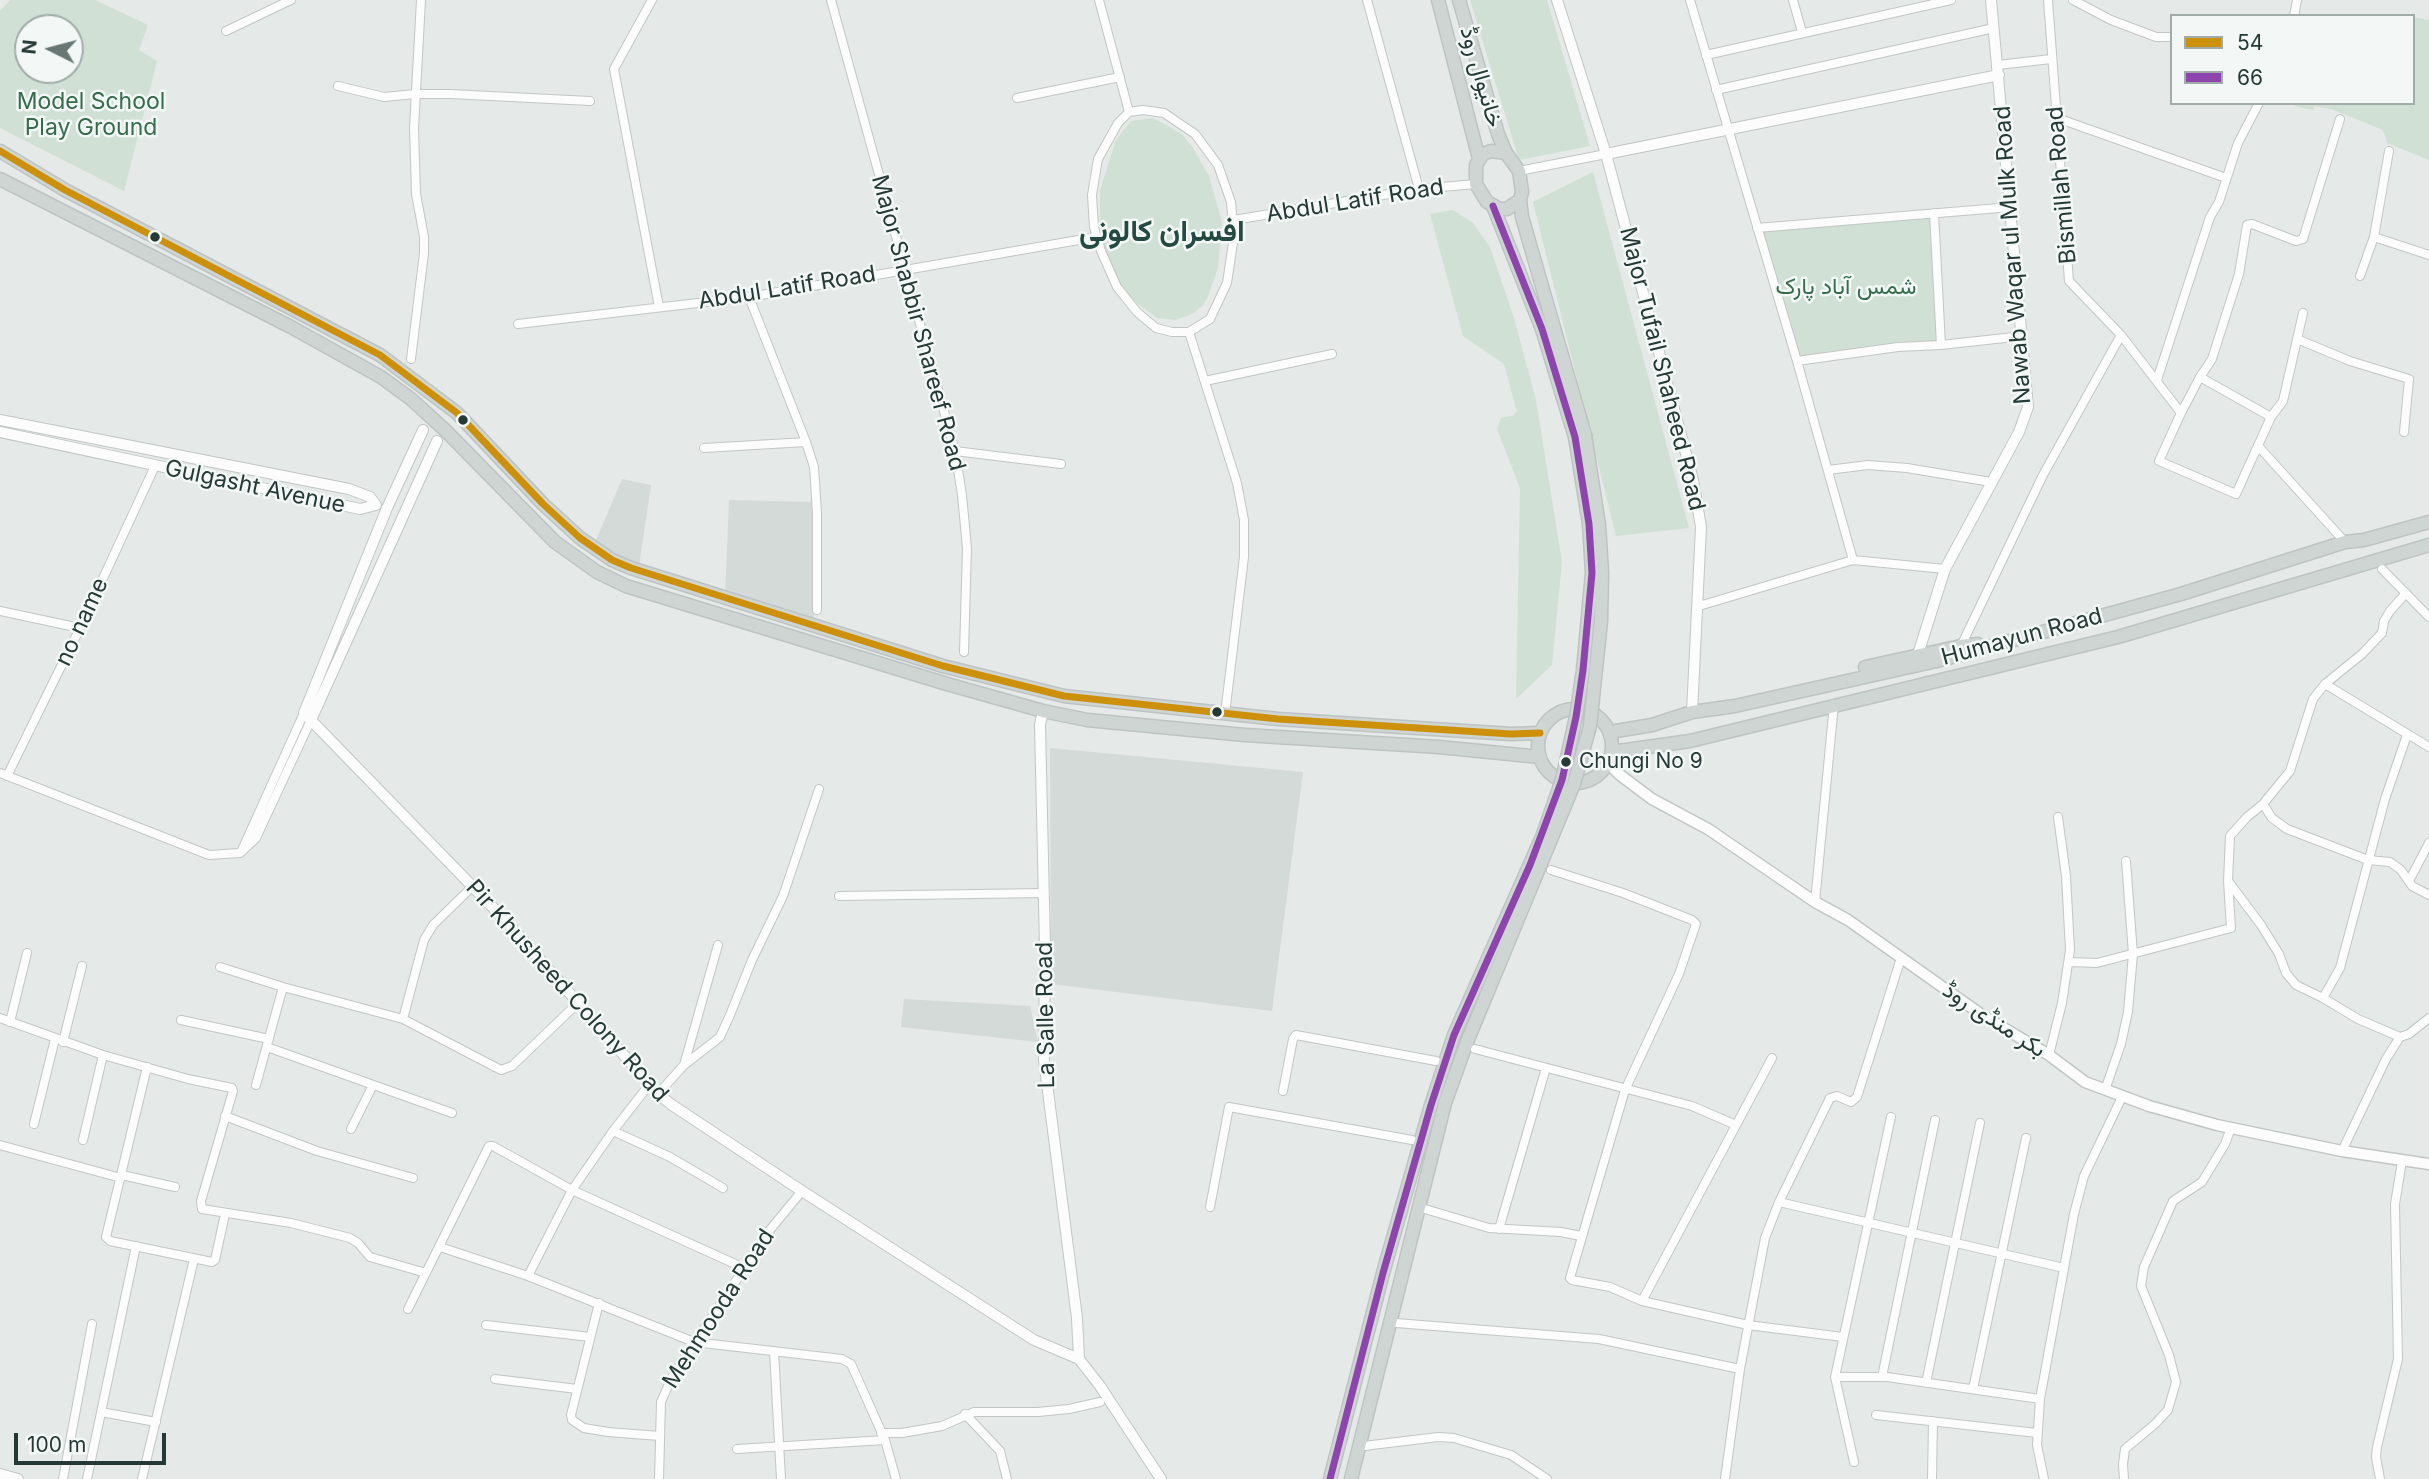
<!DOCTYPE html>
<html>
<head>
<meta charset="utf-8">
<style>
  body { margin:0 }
  #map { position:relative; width:2429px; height:1479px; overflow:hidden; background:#e5e9e7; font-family:Inter,sans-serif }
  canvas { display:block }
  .legend { position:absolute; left:2170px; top:14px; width:245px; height:91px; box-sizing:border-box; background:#f3f8f6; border:2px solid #a1aca9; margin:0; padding:9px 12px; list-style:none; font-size:21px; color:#253a36 }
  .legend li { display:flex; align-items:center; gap:14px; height:35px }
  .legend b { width:35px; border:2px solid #a1aca9 }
  .north { position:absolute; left:14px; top:14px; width:70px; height:70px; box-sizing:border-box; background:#f3f8f6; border:2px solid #a1aca9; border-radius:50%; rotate:276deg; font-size:19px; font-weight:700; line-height:28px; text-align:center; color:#253a36 }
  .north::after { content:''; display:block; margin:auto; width:24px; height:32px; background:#687774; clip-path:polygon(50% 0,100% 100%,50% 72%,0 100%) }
  .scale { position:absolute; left:14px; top:1433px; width:152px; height:32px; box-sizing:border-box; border:4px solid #253a36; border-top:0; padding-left:9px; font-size:21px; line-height:24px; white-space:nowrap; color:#253a36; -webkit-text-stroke:5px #f3f8f6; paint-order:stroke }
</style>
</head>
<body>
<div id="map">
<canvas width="2429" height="1479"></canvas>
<ul class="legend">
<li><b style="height:9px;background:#cd900b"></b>54</li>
<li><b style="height:9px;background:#8e44ad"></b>66</li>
</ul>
<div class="north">N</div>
<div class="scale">100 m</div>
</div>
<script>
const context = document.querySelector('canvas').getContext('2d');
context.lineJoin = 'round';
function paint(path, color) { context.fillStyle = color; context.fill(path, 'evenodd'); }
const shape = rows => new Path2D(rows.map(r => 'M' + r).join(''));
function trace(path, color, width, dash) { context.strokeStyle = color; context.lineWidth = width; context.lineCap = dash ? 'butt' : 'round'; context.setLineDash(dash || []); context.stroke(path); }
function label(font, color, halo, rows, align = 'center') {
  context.font = font + ' Inter,Vazirmatn,sans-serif'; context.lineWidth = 5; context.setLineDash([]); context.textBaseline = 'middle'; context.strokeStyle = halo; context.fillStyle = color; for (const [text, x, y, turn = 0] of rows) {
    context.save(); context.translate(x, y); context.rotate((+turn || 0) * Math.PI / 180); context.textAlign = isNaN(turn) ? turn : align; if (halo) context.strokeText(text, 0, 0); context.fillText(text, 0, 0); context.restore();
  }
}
const built = shape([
  [622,479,651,485,639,566,594,545],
  [729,500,815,502,814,622,725,600],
  [1050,748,1303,772,1272,1011,1051,984],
  [904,999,1030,1006,1038,1042,901,1027]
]);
const green = shape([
  [10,0,95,0,148,25,139,50,157,61,124,191,0,128,0,11],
  [28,28,70,28,70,70,28,70],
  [1470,0,1547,0,1590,146,1519,160],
  [2413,17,2429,20,2429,160,2387,143,2383,130,2331,109,2314,106,2313,110,2295,106,2296,103,2413,103],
  [1153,118,1182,134,1193,148,1209,176,1222,222,1218,268,1208,296,1203,305,1194,313,1176,320,1157,318,1134,301,1119,282,1106,254,1100,232,1100,190,1116,140,1131,121],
  [1593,172,1689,528,1616,536,1533,202],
  [1453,210,1473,223,1490,247,1514,318,1536,400,1562,562,1552,665,1516,699,1520,488,1497,429,1501,418,1512,416,1517,412,1504,364,1463,336,1430,214],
  [1931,217,1937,341,1901,342,1798,358,1759,230]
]);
const minor = shape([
  [652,0,614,69,659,307],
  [831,0,955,451,962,495,967,548,964,652],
  [1099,0,1129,112],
  [1367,0,1419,189],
  [1690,0,1797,361,1853,560],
  [1793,0,1802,32],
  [2048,0,2069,281,2121,335,2181,413],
  [2073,0,2111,20,2156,37,2172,37],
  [2294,16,2297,0],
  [226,31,291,0],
  [1706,55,1951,0],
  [1998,65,2051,59],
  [338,86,384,97,415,94,450,94,590,101],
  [1716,90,1994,28],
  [1017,98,1120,77],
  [1143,110,1164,113,1195,134,1218,165,1231,202,1234,236,1227,283,1210,319,1189,332,1172,332,1156,328,1137,312,1117,287,1101,251,1094,227,1092,195,1098,159,1118,123,1129,112,1143,110],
  [2057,118,2226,178],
  [1519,171,1606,154],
  [1934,213,1941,345],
  [1234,220,1419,189,1476,184],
  [1757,228,2011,207],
  [2374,237,2429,255],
  [2360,276,2374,237,2389,151],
  [749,297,806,442,814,467,817,513,817,610],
  [518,324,749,297,1096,237],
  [1189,332,1237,483,1244,520,1244,557,1225,714],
  [2297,339,2350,361,2409,379,2404,432],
  [411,359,424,253,424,237,416,194,414,128,421,0],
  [1797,361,1898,347,1941,345,2023,336],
  [2200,377,2212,359,2239,274,2247,225,2252,224,2296,241,2303,239,2340,119],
  [2200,377,2271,417,2236,494,2159,461,2181,413,2200,377],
  [2157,380,2210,217,2219,202,2238,143,2259,103],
  [1205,381,1332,354],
  [2271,417,2283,401,2303,313],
  [2259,447,2345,542],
  [704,448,806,442],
  [955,451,1061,464],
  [1828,470,1868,465,1907,468,1991,482],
  [2382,569,2429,617],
  [1699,606,1853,560,1945,569],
  [0,611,80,628],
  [1961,646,2043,475,2121,335],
  [2325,684,2429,747],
  [0,773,209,855,240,853,256,838,311,720],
  [7,776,80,628,155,466],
  [2263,804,2272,818,2287,829,2368,860,2390,862,2401,870,2412,886,2429,895],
  [242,850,304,713],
  [1551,870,1623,893,1692,920,1696,924,1679,974,1625,1090,1570,1278,1572,1280,1610,1287,1642,1301,1748,1325,1843,1337],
  [2228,881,2261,925,2279,954,2286,973,2296,985,2323,998,2358,1019,2400,1037],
  [2409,881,2429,843],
  [839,896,1044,893],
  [1815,902,1834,704],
  [2069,962,2097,963,2231,928,2228,881,2230,836,2247,817,2263,804,2290,771,2313,699,2325,684,2362,654,2382,633,2384,621,2390,611,2406,593],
  [220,967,283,987,403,1019,501,1070,512,1066,578,1003],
  [2323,998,2340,968,2385,799,2407,735],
  [0,1018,103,1055,188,1079,232,1088,233,1091,201,1201,202,1209,291,1223,350,1238,358,1243,370,1257,426,1273],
  [403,1019,424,940,433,925,473,886],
  [181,1020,269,1039],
  [10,1022,27,953],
  [63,1042,82,966],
  [267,1047,452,1113],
  [1475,1049,1692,1106,1736,1125],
  [2049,1055,2062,1003,2070,950,2066,876,2058,817],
  [684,1065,720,1037,730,1015,752,960,783,896,819,789],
  [147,1067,106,1237,110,1241,212,1262,215,1260,225,1214],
  [256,1085,283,987],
  [2105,1090,2121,1044,2128,1012,2133,954,2126,861],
  [1283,1091,1293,1039,1296,1035,1436,1061],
  [658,1094,684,1065,718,945],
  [225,1116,317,1151,413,1178],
  [34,1124,55,1039],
  [351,1129,373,1085],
  [613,1131,670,1157,723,1188],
  [83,1140,103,1055],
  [0,1145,121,1178],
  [2342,1151,2386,1059,2400,1037,2409,1034,2429,1018],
  [122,1175,175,1187],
  [1779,1202,2064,1268],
  [1210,1207,1229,1107,1412,1140],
  [1425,1209,1489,1228,1561,1232,1581,1236],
  [1499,1229,1546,1068],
  [440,1247,528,1276,694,1342,842,1359,851,1364,856,1375,885,1440,896,1479],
  [528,1276,572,1190,613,1131,649,1085],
  [1642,1301,1772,1058],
  [599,1303,571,1415,572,1420,584,1428,608,1432,660,1436],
  [408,1309,489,1146,493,1146,572,1190,744,1268],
  [1396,1323,1599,1339,1740,1369],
  [486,1325,590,1337],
  [774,1351,781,1479],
  [1835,1377,1887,1377,2040,1399],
  [1882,1377,1935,1120],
  [495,1379,577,1389],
  [1926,1383,1980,1123],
  [1973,1389,2026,1138],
  [101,1412,156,1422],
  [965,1414,1000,1451,1007,1479],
  [1876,1415,2037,1433],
  [881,1433,902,1433,942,1426,974,1412,1038,1412,1069,1409,1100,1402],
  [1364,1446,1438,1437,1454,1438,1511,1455,1547,1479],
  [737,1449,885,1440],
  [1854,1462,1835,1377,1891,1117],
  [63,1479,92,1324],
  [87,1479,136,1246],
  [142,1479,194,1259],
  [659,1479,661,1402,672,1377,769,1231,802,1191],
  [1725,1479,1740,1369,1765,1238,1779,1202,1830,1098,1837,1096,1851,1102,1857,1097,1901,958],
  [1932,1479,1933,1421],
  [2044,1479,2037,1445,2040,1399,2074,1214,2084,1176,2122,1097],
  [2124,1479,2123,1464,2125,1449,2155,1424,2168,1410,2176,1382,2169,1355,2141,1286,2144,1267,2173,1201,2202,1182,2225,1144,2231,1128],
  [2380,1479,2376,1457,2377,1447,2398,1359,2395,1204,2402,1161]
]);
const tertiary = shape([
  [1557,0,1606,154,1999,75],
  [1606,154,1693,480,1701,527,1692,712],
  [0,420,349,489,370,497,376,505,360,509,0,432],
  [423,430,387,508,304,713,508,923,658,1094,672,1105,802,1191,1034,1340,1079,1359,1100,1386,1161,1479],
  [1918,654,1945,569,2019,432,2028,407,1991,0],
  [1043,711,1040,725,1045,948,1044,1060,1077,1318,1079,1359],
  [311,720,437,441],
  [0,1474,18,1479]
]);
const secondary = shape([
  [1608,763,1620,775,1652,799,1708,829,1815,902,1848,920,1982,1015,2049,1055,2085,1082,2149,1106,2217,1125,2342,1151,2429,1164]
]);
const primary = shape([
  [1438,0,1479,159],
  [1459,0,1498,134,1506,153],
  [0,151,65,190,380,355,457,413,543,504,580,538,612,560,631,568,943,666,1064,696,1278,719,1511,734,1540,733],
  [1491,151,1506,153,1519,171,1522,192,1520,200,1507,209,1500,209,1487,202,1476,184,1476,165,1483,154,1491,151],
  [0,179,291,327,381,377,411,399,445,430,555,542,597,572,626,586,947,684,1043,711,1087,720,1245,735,1439,747,1540,757],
  [1520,200,1522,217,1585,435],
  [1493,206,1542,329,1575,437],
  [1865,667,1961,646,1978,644],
  '1538 746a37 37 0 1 1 74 0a37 37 0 1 1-74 0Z',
  [1610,732,1652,725,1692,712,1735,706,1941,660,2181,594,2345,542,2364,540,2429,522],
  [1612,752,1690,741,2118,637,2429,545],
  [1330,1479,1383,1273,1431,1105,1454,1035],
  [1351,1479,1445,1103,1467,1042]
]);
const primaryBridge = shape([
  [1454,1035,1542,837,1562,780,1576,717,1583,670,1592,573,1589,524,1575,437],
  [1467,1042,1574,784,1590,726,1601,621,1602,573,1599,525,1585,435]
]);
const bus1 = shape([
  [0,151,65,190,380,355,457,413,543,504,580,538,612,560,631,568,943,666,1064,696,1278,719,1511,734,1540,733]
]);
const bus2 = shape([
  [1330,1479,1383,1273,1431,1105,1454,1035,1530,865,1562,780,1576,717,1583,670,1592,573,1589,524,1575,437,1542,329,1493,206]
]);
const markers = [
  [155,237,6,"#253a36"],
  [463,420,6,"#253a36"],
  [1217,712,6,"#253a36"],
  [1566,762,6,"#253a36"]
];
const busNames = [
  ["Chungi No 9",1579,762]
];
const streetNames = [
  ["خانیوال روڈ",1481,77,74],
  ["Bismillah Road",2062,185,-95],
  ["Abdul Latif Road",1355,201,-9],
  ["Nawab Waqar ul Mulk Road",2013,255,-94],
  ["Abdul Latif Road",787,288,-9],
  ["Major Shabbir Shareef Road",918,323,75],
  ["Major Tufail Shaheed Road",1662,369,76],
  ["Gulgasht Avenue",255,487,12],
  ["no name",82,622,-65],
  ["Humayun Road",2022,637,-15],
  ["Pir Khusheed Colony Road",567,991,48],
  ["La Salle Road",1046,1015,-91],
  ["بکر منڈی روڈ",1994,1020,33],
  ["Mehmooda Road",719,1309,-57]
];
const parkNames = [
  ["Model School",91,102],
  ["Play Ground",91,128],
  ["شمس آباد پارک",1846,287]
];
const districtNames = [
  ["افسران کالونی",1162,232]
];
paint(built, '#d4dad7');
paint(green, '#d0e0d5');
trace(minor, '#c2c6c4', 10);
trace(tertiary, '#c2c6c4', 12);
trace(secondary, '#c1c6c4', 13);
trace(primary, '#bdc4c3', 15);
trace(minor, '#fbfcfb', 8);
trace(tertiary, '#fbfcfb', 10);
trace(secondary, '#fbfcfb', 10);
trace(primary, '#cfd5d3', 12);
trace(primaryBridge, '#bdc4c3', 15, []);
trace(primaryBridge, '#cfd5d3', 12);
trace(bus1, '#cd900b', 7);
trace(bus2, '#8e44ad', 7);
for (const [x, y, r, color] of markers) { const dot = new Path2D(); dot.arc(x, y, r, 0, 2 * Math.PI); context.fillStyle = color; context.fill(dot); trace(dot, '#f3f8f6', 2.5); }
label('21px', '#253a36', '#f3f8f6', busNames, 'left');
label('23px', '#253a36', '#f3f8f6', streetNames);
label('23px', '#346c4c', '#f3f8f6', parkNames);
label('bold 30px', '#244a42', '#f3f8f6', districtNames);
</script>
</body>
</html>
